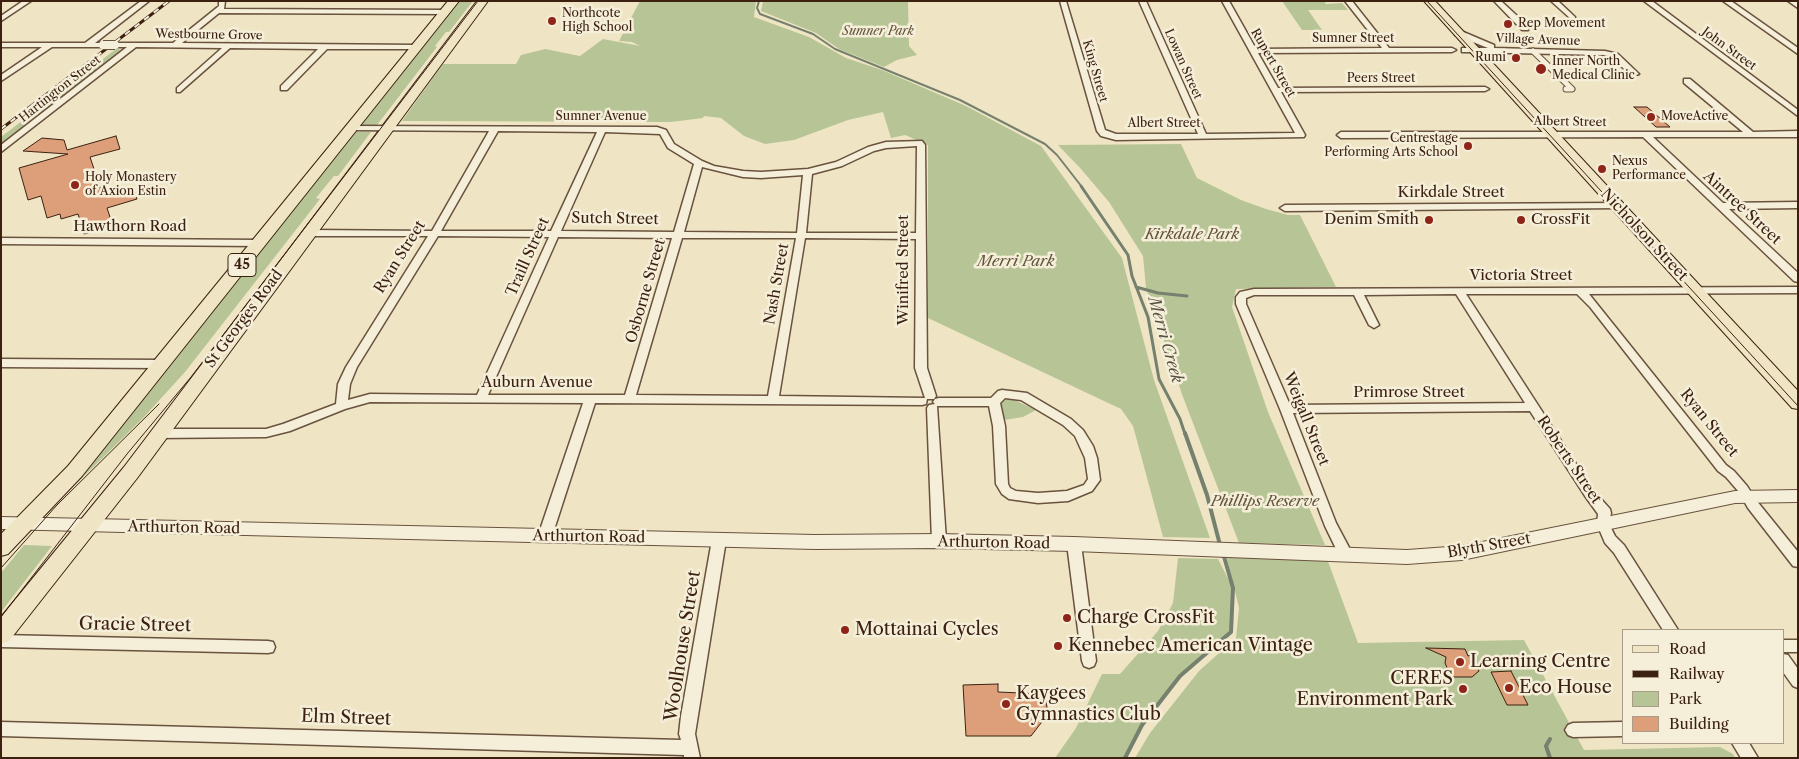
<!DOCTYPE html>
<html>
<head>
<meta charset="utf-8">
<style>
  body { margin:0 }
  #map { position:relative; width:1799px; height:759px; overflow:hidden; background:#efe5c4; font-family:"Libre Caslon Text",serif }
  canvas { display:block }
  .frame { position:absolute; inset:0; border:2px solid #3c2111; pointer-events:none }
  .legend { position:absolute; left:1622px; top:629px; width:162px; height:115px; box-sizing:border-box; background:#f5eed9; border:1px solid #ab9c89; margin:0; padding:6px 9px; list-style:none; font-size:15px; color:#3c2111 }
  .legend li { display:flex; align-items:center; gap:10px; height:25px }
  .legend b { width:25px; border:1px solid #ab9c89 }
</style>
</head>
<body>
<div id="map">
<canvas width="1799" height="759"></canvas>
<div class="frame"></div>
<ul class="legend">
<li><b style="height:6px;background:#efe5c4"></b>Road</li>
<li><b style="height:6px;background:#3c2111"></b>Railway</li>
<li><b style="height:14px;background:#b7c596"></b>Park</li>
<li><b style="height:14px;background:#dc9f7a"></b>Building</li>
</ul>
</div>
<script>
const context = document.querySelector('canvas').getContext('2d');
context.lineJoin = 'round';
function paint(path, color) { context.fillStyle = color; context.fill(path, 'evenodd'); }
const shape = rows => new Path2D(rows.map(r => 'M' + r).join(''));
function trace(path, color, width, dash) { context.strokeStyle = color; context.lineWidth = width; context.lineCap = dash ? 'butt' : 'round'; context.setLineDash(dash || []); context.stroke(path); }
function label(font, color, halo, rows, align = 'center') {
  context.font = font + ' "Libre Caslon Text",serif'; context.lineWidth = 5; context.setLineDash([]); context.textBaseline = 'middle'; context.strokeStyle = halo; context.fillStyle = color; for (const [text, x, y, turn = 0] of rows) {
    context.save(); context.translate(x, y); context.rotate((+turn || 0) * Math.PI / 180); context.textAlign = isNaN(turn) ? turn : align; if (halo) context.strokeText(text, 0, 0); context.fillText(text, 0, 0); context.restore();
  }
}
const green = shape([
  [457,1,473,1,449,32,446,32,435,46,437,47,377,125,358,125],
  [640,1,756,1,754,17,809,37,846,58,882,70,966,106,1041,146,1122,258,1154,380,1210,538,1163,537,1133,426,1121,409,928,318,928,145,905,135,891,138,883,112,848,120,794,140,765,144,744,136,721,118,704,116,703,118,671,122,402,121,443,64,516,64,521,55,545,49,580,56,603,39,640,46,632,42,619,41],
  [763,1,908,1,909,46,917,55,897,60,884,67,839,49,816,33,761,11],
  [1282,1,1324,1,1326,4,1342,3,1348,10,1308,10,1322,30,1302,30],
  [116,49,124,50,1,145,1,137],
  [352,132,371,132,338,176,334,176,316,198,320,199,185,372,144,417,66,494,63,493],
  [1181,144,1197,178,1241,200,1266,209,1288,215,1300,215,1336,287,1236,289,1232,307,1268,412,1325,545,1239,543,1183,397,1146,288,1143,256,1109,202,1081,169,1058,145],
  [1007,399,1012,399,1036,410,1023,417,1004,420,1000,406,1002,402],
  [24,545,52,546,1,612,1,573],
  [1226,554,1326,556,1358,643,1524,640,1584,750,1720,747,1733,754,1735,758,1135,758,1150,733,1199,671,1236,638,1239,608],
  [1178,558,1218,559,1233,588,1231,632,1180,676,1142,725,1125,758,1055,758,1076,728,1102,674,1120,674,1158,631,1173,603]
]);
const streamFar2 = shape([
  [759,1,757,8,760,14,813,34,835,49,960,100,1045,144,1057,155,1082,187]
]);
const streamFar1 = shape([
  [1081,186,1128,255,1132,276,1148,317,1159,379,1180,419,1185,434],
  [1136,287,1158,293,1187,296]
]);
const stream = shape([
  [1185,433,1207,495,1220,545],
  [1550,739,1546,746,1550,758],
  [1125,758,1142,725,1180,676,1231,632,1233,588,1223,553]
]);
const building = shape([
  [1634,107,1647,107,1670,127,1656,127,1634,107],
  [116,136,120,149,90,157,103,196,133,187,137,199,107,208,113,226,84,234,78,214,61,219,60,214,47,218,41,196,28,200,19,168,68,154,23,151,42,138,64,140,67,150,116,136],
  [1426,648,1465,649,1468,656,1471,655,1479,671,1472,677,1451,677,1445,663,1446,657,1426,648],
  [1511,671,1528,705,1507,705,1491,672,1511,671],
  [998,684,998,692,1045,694,1048,714,1031,736,966,736,963,685,998,684]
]);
const pedestrian = shape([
  [1533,51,1572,89,1566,89]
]);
const minor = shape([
  [23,1,31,1,1,21,1,16,23,1],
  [141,1,149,1,95,43,106,43,106,47,52,47,1,81,1,75,42,47,1,47,1,43,85,43,141,1],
  [219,1,225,1,224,9,446,10,449,12,446,14,219,13,182,43,417,45,421,47,417,49,327,49,287,90,281,90,281,86,318,49,230,48,180,92,177,92,177,88,222,48,136,47,1,152,1,145,127,47,112,47,112,43,173,43,219,6,219,1],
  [1060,1,1066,1,1105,130,1116,134,1198,134,1139,1,1146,1,1206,134,1295,133,1222,1,1229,1,1256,49,1382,48,1345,1,1352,1,1389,48,1452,48,1456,50,1452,52,1258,53,1278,88,1485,87,1489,89,1485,91,1281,92,1305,135,1304,137,1116,140,1101,136,1097,131,1060,1],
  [1494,1,1501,1,1528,26,1528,30,1522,30,1494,1],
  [1551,1,1558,1,1575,17,1575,19,1571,19,1551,1],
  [1644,1,1652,1,1798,110,1798,116,1644,1],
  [1723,1,1731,1,1798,48,1798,54,1723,1],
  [1788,1,1796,1,1798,3,1798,8,1788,1],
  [1455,31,1461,31,1494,45,1494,48,1605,51,1618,54,1639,74,1632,76,1612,58,1605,55,1465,52,1462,52,1462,48,1488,48,1455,35,1455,31],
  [1684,79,1690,79,1753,132,1798,131,1798,137,1653,137,1723,203,1798,202,1798,208,1729,209,1798,273,1798,282,1794,281,1643,137,1341,138,1337,135,1341,132,1743,132,1684,83,1684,79],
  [349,126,657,127,666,130,674,144,702,161,714,166,743,171,761,172,808,169,836,162,868,147,886,142,922,141,925,145,927,368,936,396,934,399,927,399,926,404,922,405,595,403,552,536,550,540,545,541,540,540,538,536,583,403,370,402,345,409,290,431,266,437,154,438,152,435,154,432,172,429,266,429,283,424,336,404,338,384,346,367,428,236,309,236,304,233,309,230,432,231,489,131,352,130,348,128,349,126],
  [498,131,597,132,551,231,441,231,498,131],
  [605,132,660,134,668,148,694,164,674,232,561,231,605,132],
  [917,146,916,233,806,233,812,174,842,166,874,151,886,148,917,146],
  [702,167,743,177,761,178,803,175,797,233,684,232,702,167],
  [438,236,549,237,477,395,370,394,348,400,350,384,357,367,438,236],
  [558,237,672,238,625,395,488,395,558,237],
  [682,238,796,238,768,396,636,395,682,238],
  [805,238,916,239,915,368,925,398,779,396,805,238],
  [1617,203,1622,206,1620,208,1285,211,1280,208,1285,205,1617,203],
  [1,238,260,240,265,243,260,246,1,244,1,238],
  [1798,287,1798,293,1589,294,1726,465,1734,471,1747,486,1756,500,1798,552,1798,567,1793,566,1748,508,1739,492,1726,477,1718,471,1590,307,1577,294,1466,294,1593,490,1610,509,1611,513,1609,524,1615,536,1624,545,1678,630,1663,630,1614,553,1605,543,1597,524,1598,514,1585,496,1530,411,1293,413,1336,523,1353,555,1351,559,1346,560,1341,559,1325,526,1280,409,1236,304,1236,297,1240,292,1254,289,1798,287],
  [1456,294,1525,403,1290,405,1246,304,1246,298,1254,295,1354,295,1369,325,1374,328,1379,325,1364,295,1456,294],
  [1,359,162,360,168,364,162,368,1,367,1,359],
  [1002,390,1027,393,1071,419,1083,430,1093,446,1097,458,1100,480,1092,491,1068,501,1038,503,1009,499,1002,494,996,484,993,426,989,406,937,406,946,541,944,545,939,546,934,545,932,541,927,408,929,405,935,404,933,402,935,399,939,398,991,398,998,391,1002,390],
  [1005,398,1021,400,1063,425,1075,436,1085,458,1088,479,1084,485,1067,491,1038,493,1016,491,1010,488,1008,484,1005,426,1000,403,1005,398],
  [719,535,724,536,726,540,695,734,700,758,684,758,684,755,1,736,1,722,681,740,679,734,681,716,712,540,714,536,719,535],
  [1074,539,1079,540,1081,544,1096,661,1094,666,1089,668,1084,666,1082,661,1067,544,1069,540,1074,539],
  [1,635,268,641,273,642,275,647,273,652,268,653,1,647,1,635],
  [1783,640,1798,640,1798,652,1783,652,1783,640],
  [1783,654,1788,655,1798,669,1798,688,1793,686,1783,672,1783,654],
  [1623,722,1623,736,1573,737,1568,735,1565,730,1568,725,1573,723,1623,722],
  [1732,743,1749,743,1758,758,1741,758,1732,743]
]);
const tertiary = shape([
  [1798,490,1798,502,1735,503,1462,560,1407,564,1074,551,939,548,815,549,1,529,1,517,815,535,939,534,1074,537,1407,550,1462,546,1735,491,1798,490]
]);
const primary = shape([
  [1424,1,1435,1,1798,391,1798,409,1792,408,1424,1]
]);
const trunk = shape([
  [448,1,459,1,82,476,8,554,1,556,1,534,68,466,448,1],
  [477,1,488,1,138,477,9,641,1,644,1,617,124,467,477,1]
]);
const tram = shape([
  [1427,1,1798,406],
  [1,568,57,505,159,404],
  [1,617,127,454,191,377,478,1]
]);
const rail = shape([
  [1,129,169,1]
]);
const minorBridge = shape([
  [103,45,115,45]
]);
const markers = [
  [552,21,5,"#8f2418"],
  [1508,24,5,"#8f2418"],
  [1516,58,5,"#8f2418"],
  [1541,69,6,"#8f2418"],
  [1651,117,5,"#8f2418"],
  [1468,146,5,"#8f2418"],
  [1602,169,5,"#8f2418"],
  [75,185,5,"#8f2418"],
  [1429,220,5,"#8f2418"],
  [1521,220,5,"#8f2418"],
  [1067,618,5,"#8f2418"],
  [845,630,5,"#8f2418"],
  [1058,646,5,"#8f2418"],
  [1460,662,5,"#8f2418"],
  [1509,688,5,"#8f2418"],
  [1463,689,5,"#8f2418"],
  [1006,704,5,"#8f2418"]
];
const farPoinames = [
  ["Northcote",562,14],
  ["High School",562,28],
  ["Rep Movement",1518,24],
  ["Rumi",1506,58,"right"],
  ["Inner North",1552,62],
  ["Medical Clinic",1552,76],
  ["MoveActive",1661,117],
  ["Centrestage",1458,139,"right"],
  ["Performing Arts School",1458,153,"right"],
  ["Nexus",1612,162],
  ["Performance",1612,176],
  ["Holy Monastery",85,178],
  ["of Axion Estin",85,192]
];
const farParknames = [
  ["Sumner Park",878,32]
];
const farStreetnames = [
  ["Westbourne Grove",209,35,1],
  ["Sumner Street",1353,39],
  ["Village Avenue",1538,40,2],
  ["John Street",1729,49,36],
  ["Rupert Street",1273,63,60],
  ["Lowan Street",1183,64,66],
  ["King Street",1095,71,74],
  ["Peers Street",1381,79],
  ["Hartington Street",60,89,-38],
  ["Sumner Avenue",601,117],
  ["Albert Street",1570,122,1],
  ["Albert Street",1164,124]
];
const shields = [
  [242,265,28]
];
const shieldNames = [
  ["45",242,265]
];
const streetNames = [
  ["Kirkdale Street",1451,193],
  ["Aintree Street",1742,208,43],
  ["Sutch Street",615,219,1],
  ["Hawthorn Road",130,227],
  ["Nicholson Street",1644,235,47],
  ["Ryan Street",400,257,-58],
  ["Traill Street",528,257,-66],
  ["Winifred Street",904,270,-90],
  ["Victoria Street",1521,276],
  ["Nash Street",777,284,-80],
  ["Osborne Street",646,291,-74],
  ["St Georges Road",244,319,-53],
  ["Auburn Avenue",537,383],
  ["Primrose Street",1409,393],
  ["Weigall Street",1306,419,68],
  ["Ryan Street",1709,423,51],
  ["Roberts Street",1569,460,56],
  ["Arthurton Road",184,528,1],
  ["Arthurton Road",589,537,1],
  ["Arthurton Road",994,543,1],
  ["Blyth Street",1489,546,-10]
];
const poiNames = [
  ["Denim Smith",1419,220],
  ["CrossFit",1531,220,"left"]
];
const parkNames = [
  ["Kirkdale Park",1192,235],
  ["Merri Park",1016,262],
  ["Phillips Reserve",1265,502]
];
const waterNames = [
  ["Merri Creek",1165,340,74]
];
const nearPoinames = [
  ["Charge CrossFit",1077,618],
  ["Mottainai Cycles",855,630],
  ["Kennebec American Vintage",1068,646],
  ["Learning Centre",1470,662],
  ["CERES",1453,679,"right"],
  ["Environment Park",1453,700,"right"],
  ["Eco House",1519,688],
  ["Kaygees",1016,694],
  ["Gymnastics Club",1016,715]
];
const nearStreetnames = [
  ["Gracie Street",135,625,1],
  ["Woolhouse Street",683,646,-81],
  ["Elm Street",346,718,2]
];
paint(green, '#b7c596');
trace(streamFar2, '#75806f', 2);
trace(streamFar1, '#75806f', 3);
trace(stream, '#75806f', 4);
paint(building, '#dc9f7a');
trace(building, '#3c2111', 1);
trace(pedestrian, '#69523e', 7);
trace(minor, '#69523e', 3);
trace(tertiary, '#69523e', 2);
trace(primary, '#3c2111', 2);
trace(trunk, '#3c2111', 2);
trace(pedestrian, '#f5eed9', 5);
paint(minor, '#f5eed9');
paint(tertiary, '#f5eed9');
paint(primary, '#efe5c4');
paint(trunk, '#efe5c4');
trace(tram, '#3c2111', 1);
trace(rail, '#3c2111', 3);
trace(rail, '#f5eed9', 2, [6]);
trace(minorBridge, '#69523e', 10, []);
trace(minorBridge, '#f5eed9', 8);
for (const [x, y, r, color] of markers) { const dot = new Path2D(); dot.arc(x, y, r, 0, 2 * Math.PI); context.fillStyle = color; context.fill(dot); trace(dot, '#f5eed9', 2); }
label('12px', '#3c2111', '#f5eed9', farPoinames, 'left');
label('italic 12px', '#615239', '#f5eed9', farParknames);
label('12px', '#3c2111', '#f5eed9', farStreetnames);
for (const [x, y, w] of shields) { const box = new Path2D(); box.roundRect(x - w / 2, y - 11.5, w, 23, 4); context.fillStyle = '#f5eed9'; context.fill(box); trace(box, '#3c2111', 1); }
label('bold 14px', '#3c2111', null, shieldNames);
label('15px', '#3c2111', '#f5eed9', streetNames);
label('15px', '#3c2111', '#f5eed9', poiNames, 'right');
label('italic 15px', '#615239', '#f5eed9', parkNames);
label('italic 16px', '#585140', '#f5eed9', waterNames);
label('18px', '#3c2111', '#f5eed9', nearPoinames, 'left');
label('18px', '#3c2111', '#f5eed9', nearStreetnames);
</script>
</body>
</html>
